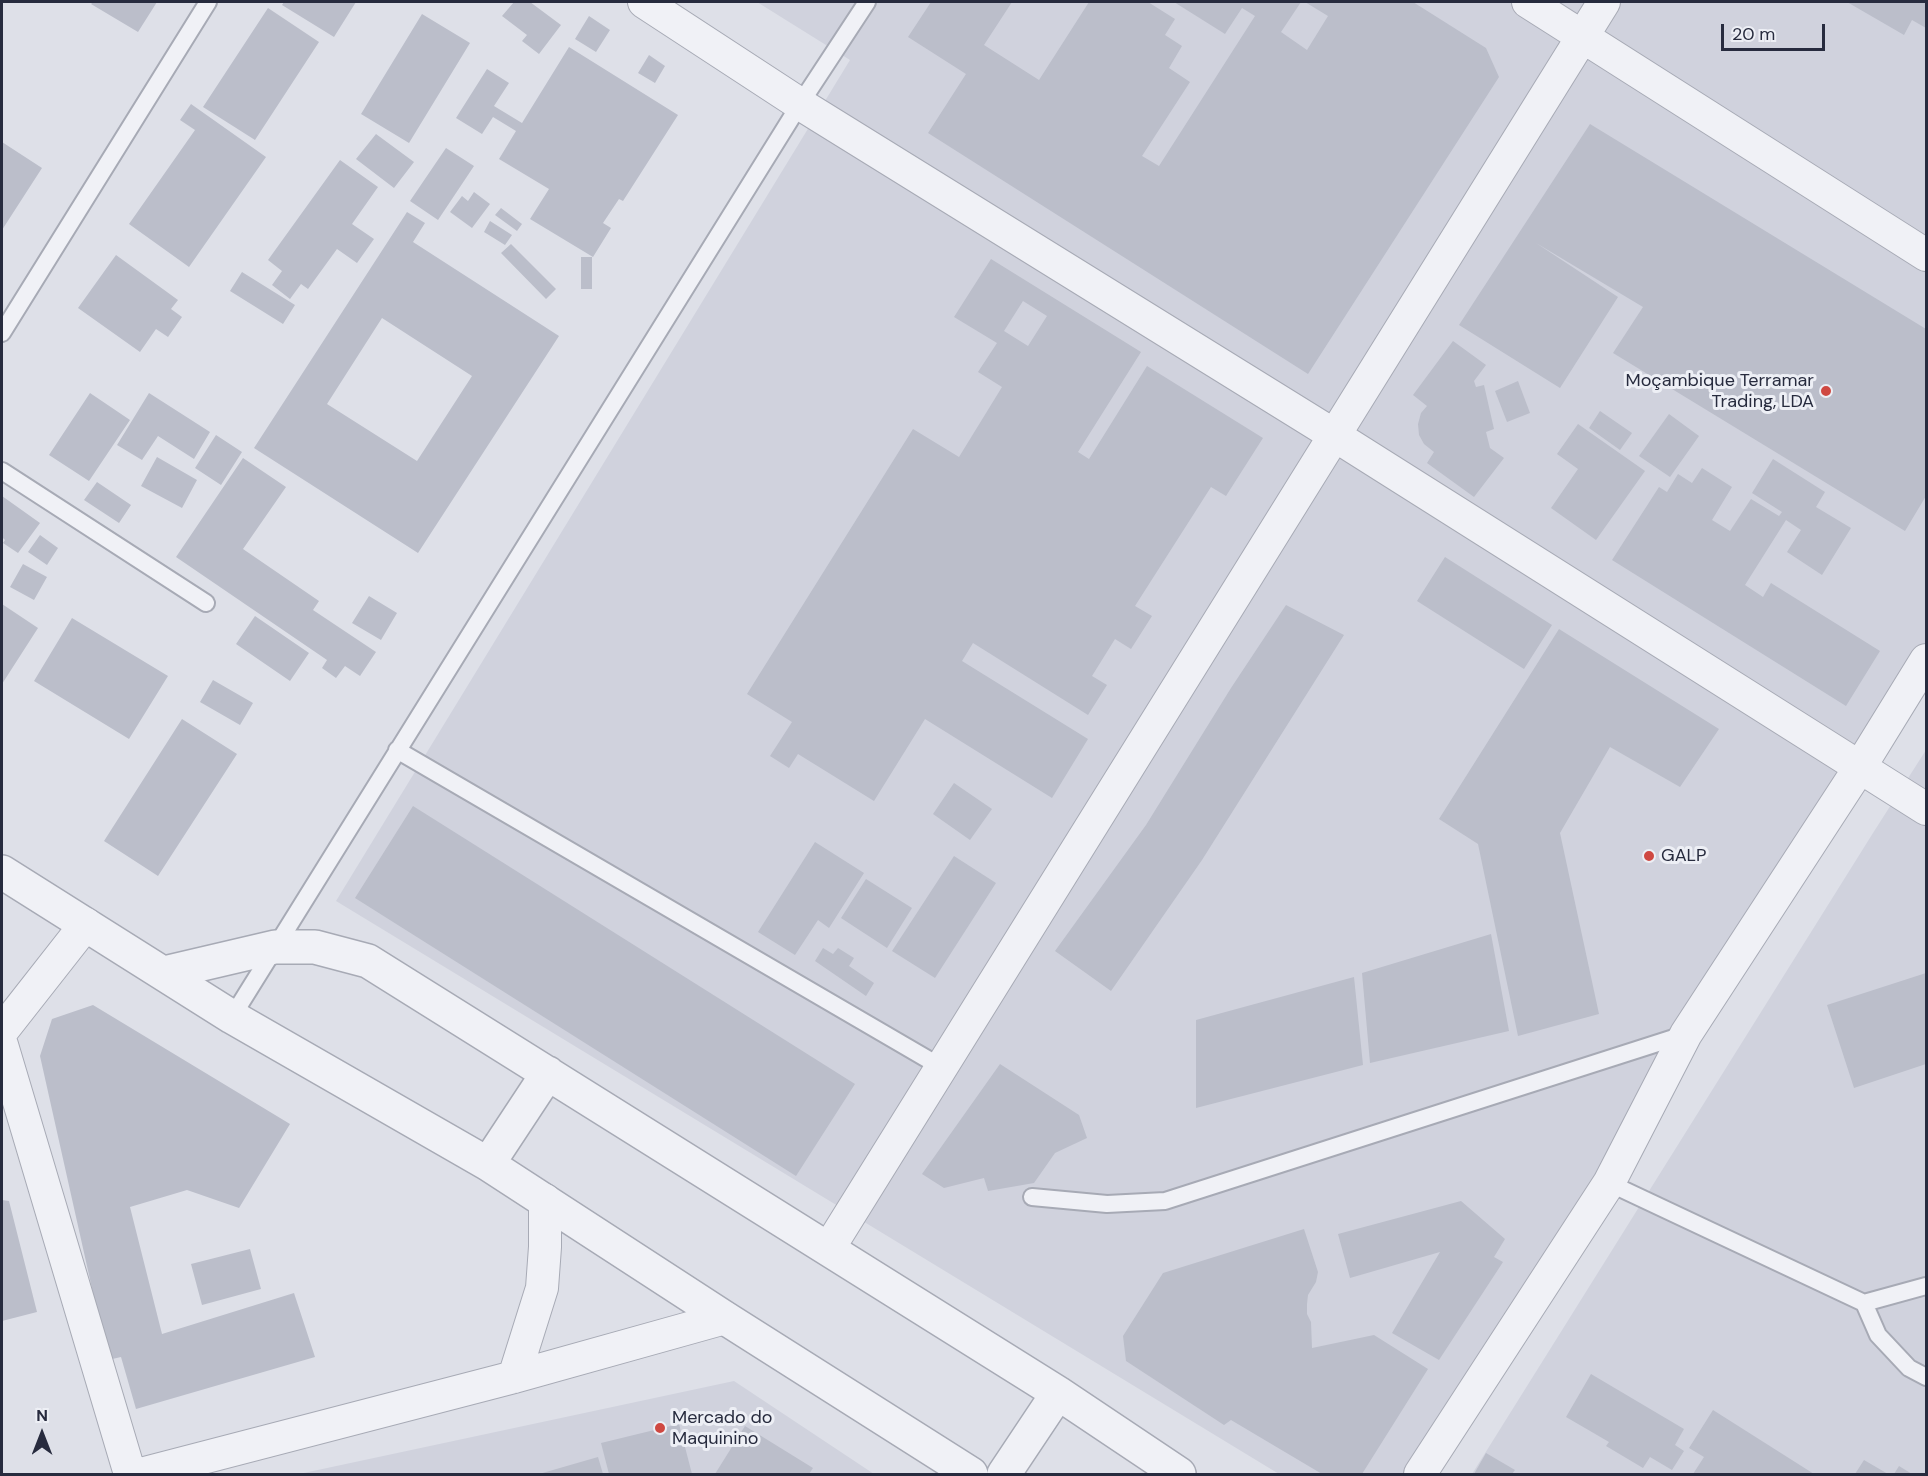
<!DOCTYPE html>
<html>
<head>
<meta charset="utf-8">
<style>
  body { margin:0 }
  #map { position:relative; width:1928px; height:1476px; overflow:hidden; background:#dee0e8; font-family:"DM Sans",sans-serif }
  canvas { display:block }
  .frame { position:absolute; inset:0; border:3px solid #272b3e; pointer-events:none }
  .north { position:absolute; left:12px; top:1404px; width:60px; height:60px; -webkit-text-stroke:4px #edeff5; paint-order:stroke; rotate:0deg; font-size:16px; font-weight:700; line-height:24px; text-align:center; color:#272b3e }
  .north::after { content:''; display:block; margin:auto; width:21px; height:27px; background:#272b3e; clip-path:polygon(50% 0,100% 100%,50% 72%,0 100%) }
  .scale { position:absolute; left:1721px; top:24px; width:104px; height:27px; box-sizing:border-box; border:3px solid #272b3e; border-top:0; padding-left:8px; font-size:18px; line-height:21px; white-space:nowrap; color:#272b3e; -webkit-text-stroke:4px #edeff5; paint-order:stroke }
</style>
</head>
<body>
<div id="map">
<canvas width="1928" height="1476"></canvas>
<div class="frame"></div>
<div class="north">N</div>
<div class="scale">20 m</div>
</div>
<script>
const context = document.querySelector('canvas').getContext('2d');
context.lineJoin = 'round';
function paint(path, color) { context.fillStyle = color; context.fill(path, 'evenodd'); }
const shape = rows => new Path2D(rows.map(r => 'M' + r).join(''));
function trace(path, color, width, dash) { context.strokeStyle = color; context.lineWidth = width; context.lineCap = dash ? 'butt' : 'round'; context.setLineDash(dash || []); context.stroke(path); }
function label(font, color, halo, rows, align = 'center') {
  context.font = font + ' "DM Sans",sans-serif'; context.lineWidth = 6; context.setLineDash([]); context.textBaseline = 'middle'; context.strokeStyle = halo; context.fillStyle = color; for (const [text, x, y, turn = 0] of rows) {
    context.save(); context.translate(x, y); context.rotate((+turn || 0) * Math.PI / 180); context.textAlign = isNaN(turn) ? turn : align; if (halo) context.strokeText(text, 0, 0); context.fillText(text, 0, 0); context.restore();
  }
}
const built = shape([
  [757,2,1926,2,1926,648,1407,1474,1279,1474,336,901,850,60],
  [1926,750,1926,1474,1472,1474,1873,833],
  [734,1381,874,1474,299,1474]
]);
const building = shape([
  [93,2,157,2,138,32,91,4],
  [284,2,356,2,334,37,282,5],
  [514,2,530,2,561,25,539,54,522,41,527,35,502,16],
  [931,2,1012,2,984,45,1039,80,1089,2,1148,2,1175,19,1165,35,1182,46,1169,68,1190,82,1142,156,1159,166,1255,16,1242,8,1225,34,1174,2,1301,2,1281,32,1307,50,1328,16,1305,2,1413,2,1486,48,1499,77,1308,374,928,133,966,74,908,37],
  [1847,2,1926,2,1926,28,1912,20,1904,35],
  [268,8,319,42,255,140,203,107],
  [422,14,470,43,409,143,361,114],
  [589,16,610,30,596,52,575,39],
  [569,47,678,115,623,201,619,199,603,223,611,228,593,257,530,219,549,189,499,159,516,131,493,117,482,134,456,118,487,69,509,83,494,106,522,123],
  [649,55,665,66,655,83,638,73],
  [191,104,266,157,189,267,129,224,195,130,180,120],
  [1590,124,1926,329,1926,496,1905,531,1613,353,1643,307,1536,243,1618,297,1560,388,1459,325],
  [376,134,414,162,394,188,356,159],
  [2,142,42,168,2,230],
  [446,148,474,166,438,220,410,201],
  [340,160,378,187,352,224,374,239,357,263,337,249,308,289,301,284,290,299,272,285,282,271,268,260],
  [474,192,490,204,472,228,450,212,462,196,468,201],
  [501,208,522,224,517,231,495,215],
  [407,212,425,223,413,242,559,336,418,553,254,448],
  [382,318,472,376,417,461,327,404],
  [490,221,512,235,505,245,484,232],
  [511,244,556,289,546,299,501,253],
  [116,255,178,300,171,309,182,317,168,337,156,329,140,352,78,308],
  [581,257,592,257,592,289,581,289],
  [991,259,1141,352,1078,452,1089,459,1147,366,1263,438,1226,496,1211,487,1135,606,1152,616,1131,649,1115,639,1092,676,1107,685,1088,715,973,643,962,661,1088,739,1052,798,925,719,874,801,798,754,789,768,770,756,792,722,747,694,913,429,959,457,1002,387,978,372,997,343,954,317],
  [1023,301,1047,316,1028,346,1004,331],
  [242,272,295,305,283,324,230,291],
  [1453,341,1486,365,1474,381,1476,387,1484,385,1494,429,1486,432,1490,448,1504,458,1474,497,1427,463,1434,452,1424,444,1419,435,1418,424,1421,413,1427,406,1413,395],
  [1518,381,1530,413,1507,422,1495,391],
  [90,393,130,420,89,481,49,455],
  [149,393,210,432,194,459,158,436,142,460,117,445],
  [1600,411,1632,433,1620,450,1589,428],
  [1669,414,1699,436,1670,477,1639,456],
  [1578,424,1645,471,1596,540,1551,508,1578,469,1557,454],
  [216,435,242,452,221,485,195,468],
  [157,457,197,480,182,508,141,486],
  [243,458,286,487,243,549,319,601,313,610,376,652,360,676,345,666,336,678,322,668,327,660,176,557],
  [1773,459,1825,492,1816,507,1851,528,1822,575,1787,552,1801,530,1786,520,1745,585,1763,597,1771,583,1880,651,1846,706,1612,560,1659,487,1667,492,1678,474,1692,483,1702,468,1732,487,1712,520,1730,531,1751,499,1779,516,1782,512,1752,493],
  [97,482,131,505,119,523,84,500],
  [2,496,40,523,18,553,3,543,5,540,2,537],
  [40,535,58,548,47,565,28,552],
  [1445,557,1552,625,1524,669,1417,601],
  [23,564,47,577,34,600,10,587],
  [369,596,397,613,381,640,352,623],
  [2,604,38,628,2,684],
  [1286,605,1344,635,1202,860,1111,991,1055,951,1146,825,1231,688],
  [255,616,309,653,290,681,236,644],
  [72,618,168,676,129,739,34,681],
  [1559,629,1719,729,1680,787,1610,747,1560,833,1599,1014,1518,1036,1478,844,1439,819],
  [213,680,253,703,240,725,200,702],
  [182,719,237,754,158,876,104,841],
  [954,783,992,809,970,840,933,814],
  [413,806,855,1084,796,1176,355,898],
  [815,842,864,873,829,928,818,920,795,955,758,932],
  [954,856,996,883,935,978,892,951],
  [866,879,912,908,887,948,841,918],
  [1491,934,1509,1031,1370,1063,1362,973],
  [823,948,833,954,838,948,854,958,849,966,874,983,866,996,815,961],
  [1926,973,1926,1064,1854,1088,1827,1005],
  [1354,977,1363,1065,1196,1108,1196,1020],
  [93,1005,290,1124,239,1208,187,1190,130,1207,162,1334,294,1293,315,1357,136,1409,121,1357,108,1360,40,1056,52,1019],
  [1000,1064,1079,1115,1087,1138,1055,1153,1034,1183,988,1191,984,1178,944,1188,922,1174],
  [2,1200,9,1201,37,1312,2,1321],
  [1461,1201,1505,1239,1494,1257,1503,1262,1439,1360,1392,1333,1440,1252,1350,1278,1338,1234],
  [1304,1229,1318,1272,1316,1282,1308,1295,1307,1304,1307,1314,1311,1322,1312,1348,1374,1335,1428,1369,1362,1474,1322,1474,1231,1420,1224,1425,1126,1361,1123,1336,1163,1273],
  [250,1249,261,1289,202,1305,191,1264],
  [1591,1374,1684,1429,1675,1445,1684,1451,1672,1470,1650,1457,1643,1468,1606,1446,1609,1442,1566,1417],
  [1713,1410,1814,1474,1693,1474,1704,1457,1689,1448],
  [679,1424,692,1474,609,1474,601,1443],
  [745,1426,813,1468,809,1474,715,1474],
  [1486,1453,1515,1470,1512,1474,1474,1474],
  [598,1457,603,1474,539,1474],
  [1864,1460,1888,1474,1855,1474],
  [1899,1466,1912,1474,1894,1474]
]);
const service = shape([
  [2,333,208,2],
  [2,471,206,603],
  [397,750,941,1067],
  [232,1017,800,104,867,2],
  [1609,1183,1864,1303,1926,1286],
  [1032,1197,1107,1204,1165,1201,1686,1034],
  [1864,1303,1878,1335,1909,1368,1926,1377]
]);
const minor = shape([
  [644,2,800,104,1334,435,1926,809],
  [1528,2,1926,255],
  [2,1031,86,924],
  [2,1045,130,1474],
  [829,1248,1604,2],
  [514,1377,542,1288,545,1247,545,1200],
  [141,1474,514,1377,725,1318],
  [1420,1474,1609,1183,1686,1034,1860,767,1926,660]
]);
const tertiary = shape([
  [2,872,232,1017,488,1164,725,1318,971,1474],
  [164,973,275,947,315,947,368,961,1058,1393,1179,1474],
  [488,1164,548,1073],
  [1004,1474,1058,1393]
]);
const markers = [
  [1826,391,6,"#cf4841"],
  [1649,856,6,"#cf4841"],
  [660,1428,6,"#cf4841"]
];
const poiNames = [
  ["Moçambique Terramar",1814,381,"right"],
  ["Trading, LDA",1814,402,"right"],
  ["GALP",1661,856],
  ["Mercado do",672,1418],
  ["Maquinino",672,1439]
];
paint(built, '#d0d2dd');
paint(building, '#bbbeca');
trace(service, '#a7aab5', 20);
trace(minor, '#a7aab5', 34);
trace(tertiary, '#a7aab5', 36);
trace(service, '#f0f1f6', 16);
trace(minor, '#f0f1f6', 32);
trace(tertiary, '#f0f1f6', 33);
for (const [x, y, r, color] of markers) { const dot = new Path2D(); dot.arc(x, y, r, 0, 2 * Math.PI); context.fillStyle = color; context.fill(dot); trace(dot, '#edeff5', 2); }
label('18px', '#272b3e', '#edeff5', poiNames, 'left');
</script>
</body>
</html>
